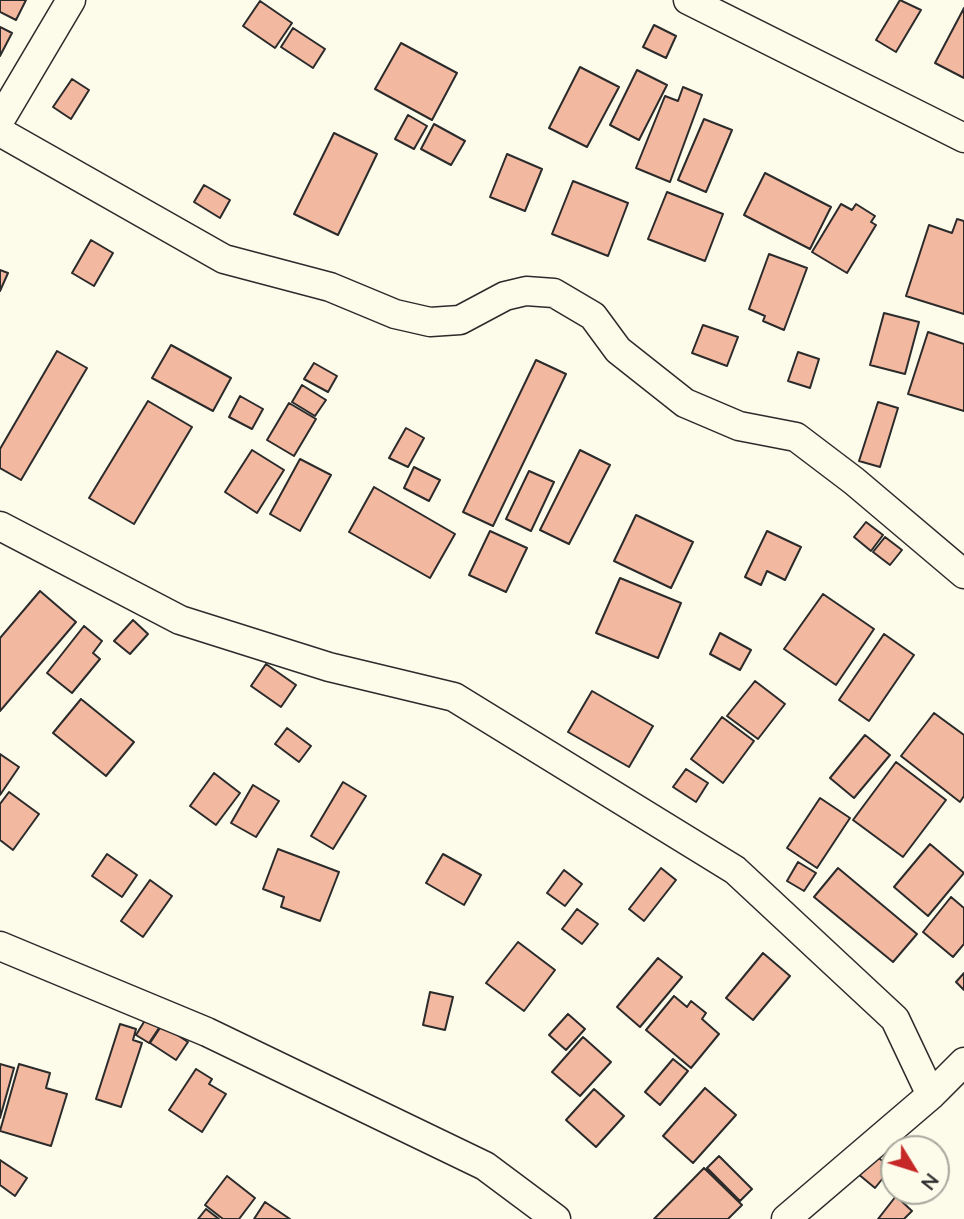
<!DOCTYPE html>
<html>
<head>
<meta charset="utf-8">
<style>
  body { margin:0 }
  #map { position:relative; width:964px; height:1219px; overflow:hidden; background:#fdfbea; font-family:Lato,sans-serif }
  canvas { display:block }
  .north { position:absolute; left:880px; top:1135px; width:70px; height:70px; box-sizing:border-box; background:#fdfbea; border:2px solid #a9a89e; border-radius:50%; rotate:128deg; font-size:19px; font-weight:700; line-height:28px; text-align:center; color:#2b2b2b }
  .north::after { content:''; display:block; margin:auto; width:24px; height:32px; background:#c62828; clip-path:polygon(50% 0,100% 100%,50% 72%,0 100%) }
</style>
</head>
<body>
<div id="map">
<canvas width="964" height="1219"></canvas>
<div class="north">N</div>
</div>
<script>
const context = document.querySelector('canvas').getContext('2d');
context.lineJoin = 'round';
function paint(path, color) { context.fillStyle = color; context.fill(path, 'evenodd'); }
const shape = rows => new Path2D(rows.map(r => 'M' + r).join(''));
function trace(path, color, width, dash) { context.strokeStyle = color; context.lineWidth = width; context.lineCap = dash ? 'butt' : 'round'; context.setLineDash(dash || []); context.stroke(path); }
const building = shape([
  [0,0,26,0,16,20,0,12,0,0],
  [900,0,921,10,896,52,876,40,900,0],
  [260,1,292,23,275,48,243,26,260,1],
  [964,8,964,78,935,63,964,8],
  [654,25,676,36,666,58,643,47,654,25],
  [0,27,12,33,0,56,0,27],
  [293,28,325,49,313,68,281,47,293,28],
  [401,43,457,73,432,120,375,89,401,43],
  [580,67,619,87,587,147,549,128,580,67],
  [637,70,667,85,639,140,610,125,637,70],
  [72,79,89,90,71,119,53,107,72,79],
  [683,87,702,95,670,182,636,168,665,96,678,101,683,87],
  [408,115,427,126,414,149,395,139,408,115],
  [704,119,732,130,706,192,678,180,704,119],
  [434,124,465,141,451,165,421,149,434,124],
  [334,133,377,154,338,235,294,214,334,133],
  [507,154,542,169,525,211,490,197,507,154],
  [765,173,831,207,810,249,744,215,765,173],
  [573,181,628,203,608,256,552,234,573,181],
  [204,185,230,200,220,218,194,202,204,185],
  [667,192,723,214,705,261,648,239,667,192],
  [841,204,852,210,856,204,875,216,871,222,876,225,847,273,812,252,841,204],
  [957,219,964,221,964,314,906,296,929,225,952,233,957,219],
  [91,240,113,253,94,286,72,273,91,240],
  [769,254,807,268,784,330,763,321,765,316,749,309,769,254],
  [0,270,8,273,0,291,0,270],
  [884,313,919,322,905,374,870,365,884,313],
  [703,325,738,337,727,366,692,353,703,325],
  [928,332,964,344,964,411,908,394,928,332],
  [171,345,231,378,213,411,152,378,171,345],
  [57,351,87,368,21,480,0,468,0,449,57,351],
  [798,352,819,359,810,388,788,381,798,352],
  [536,360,566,374,493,526,463,512,536,360],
  [314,363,337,376,328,392,304,379,314,363],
  [302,385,326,400,315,416,292,402,302,385],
  [240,396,263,409,252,429,229,417,240,396],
  [148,401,192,427,134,524,89,498,148,401],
  [878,402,898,408,880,467,859,461,878,402],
  [289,403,316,419,294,456,267,440,289,403],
  [406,428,424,438,408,467,389,458,406,428],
  [252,450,284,470,257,513,225,492,252,450],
  [580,450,610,465,569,544,540,530,580,450],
  [300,459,331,475,300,531,270,514,300,459],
  [414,467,440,480,429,501,404,488,414,467],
  [529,471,554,482,531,531,506,519,529,471],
  [374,487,455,534,430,578,349,532,374,487],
  [636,515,693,542,671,588,614,561,636,515],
  [866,522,883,535,871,551,854,537,866,522],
  [490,531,527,548,506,592,469,575,490,531],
  [767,531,801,547,785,580,767,571,761,585,745,577,767,531],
  [885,537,902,550,890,565,873,552,885,537],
  [620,578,681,603,658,658,596,633,620,578],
  [40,591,76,622,0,711,0,638,40,591],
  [823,594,874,629,836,685,784,649,823,594],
  [133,620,148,634,130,654,114,641,133,620],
  [84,626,102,641,93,653,100,659,72,693,47,673,84,626],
  [720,633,751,650,740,670,710,654,720,633],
  [884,634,914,655,869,721,839,700,884,634],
  [266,664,296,685,281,707,251,686,266,664],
  [755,681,785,704,758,739,727,716,755,681],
  [592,691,653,726,629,767,568,732,592,691],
  [81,699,134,742,106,776,53,733,81,699],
  [934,713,964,735,964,796,960,802,901,756,934,713],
  [722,717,754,741,723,783,691,759,722,717],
  [287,728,311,746,299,762,275,744,287,728],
  [865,735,890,755,854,798,830,778,865,735],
  [0,754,19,767,0,795,0,754],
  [896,762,946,800,903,857,853,820,896,762],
  [686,769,708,783,696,802,673,787,686,769],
  [214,773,240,793,216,825,190,806,214,773],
  [343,782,366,796,333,849,311,836,343,782],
  [253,785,279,801,256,837,231,823,253,785],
  [9,792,39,814,13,850,0,840,0,804,9,792],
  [820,798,850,818,817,868,787,848,820,798],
  [930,844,964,873,928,916,894,887,930,844],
  [278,849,339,872,320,921,281,907,284,897,263,889,278,849],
  [107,854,137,875,122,897,92,876,107,854],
  [443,854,481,875,464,905,426,883,443,854],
  [798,862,816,873,804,891,787,881,798,862],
  [661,868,676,880,644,921,629,909,661,868],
  [838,868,917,934,893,962,814,897,838,868],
  [564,870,582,884,565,906,547,893,564,870],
  [150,880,172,896,143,937,121,921,150,880],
  [951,897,964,908,964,944,953,957,923,932,951,897],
  [577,909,598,924,582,944,562,929,577,909],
  [518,942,555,970,524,1011,486,983,518,942],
  [763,953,790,976,753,1020,726,998,763,953],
  [658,958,682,977,640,1027,617,1007,658,958],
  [964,973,964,990,956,982,964,973],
  [430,992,453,997,445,1030,423,1025,430,992],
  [674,996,687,1007,691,1001,706,1013,702,1019,719,1034,691,1068,646,1030,674,996],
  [568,1014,585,1029,566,1050,549,1035,568,1014],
  [147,1017,161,1025,149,1043,136,1035,147,1017],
  [120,1024,136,1029,133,1040,142,1043,121,1107,96,1099,120,1024],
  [162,1025,188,1042,176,1060,150,1043,162,1025],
  [583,1037,611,1062,580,1096,552,1072,583,1037],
  [673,1059,688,1071,660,1105,645,1092,673,1059],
  [0,1064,14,1068,0,1118,0,1064],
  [19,1064,50,1073,46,1088,67,1094,51,1146,0,1131,19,1064],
  [196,1069,212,1079,209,1084,226,1094,202,1132,169,1110,196,1069],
  [705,1088,736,1115,693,1163,663,1136,705,1088],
  [594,1089,624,1116,596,1147,566,1120,594,1089],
  [874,1154,891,1168,875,1188,857,1173,874,1154],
  [719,1156,752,1189,740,1201,707,1168,719,1156],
  [0,1160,27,1178,15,1196,0,1185,0,1160],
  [704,1168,742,1205,728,1219,654,1219,704,1168],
  [227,1176,255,1198,239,1219,223,1219,205,1205,227,1176],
  [896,1196,912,1211,904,1219,878,1219,896,1196],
  [265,1202,290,1219,254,1219,265,1202],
  [206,1209,219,1219,198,1219,206,1209]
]);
const street = shape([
  [688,0,964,138],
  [0,120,71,0],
  [0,132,224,259,330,287,395,314,430,322,460,320,505,296,526,291,554,293,593,316,618,350,685,403,739,426,796,437,854,481,964,574],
  [0,526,180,620,329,667,454,697,735,870,895,1019,931,1095],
  [0,946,207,1032,485,1166,556,1219],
  [786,1219,931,1095,964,1062]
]);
paint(building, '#f2b8a0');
trace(building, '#2b2b2b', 2);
trace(street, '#2b2b2b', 31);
trace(street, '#fdfbea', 28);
</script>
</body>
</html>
